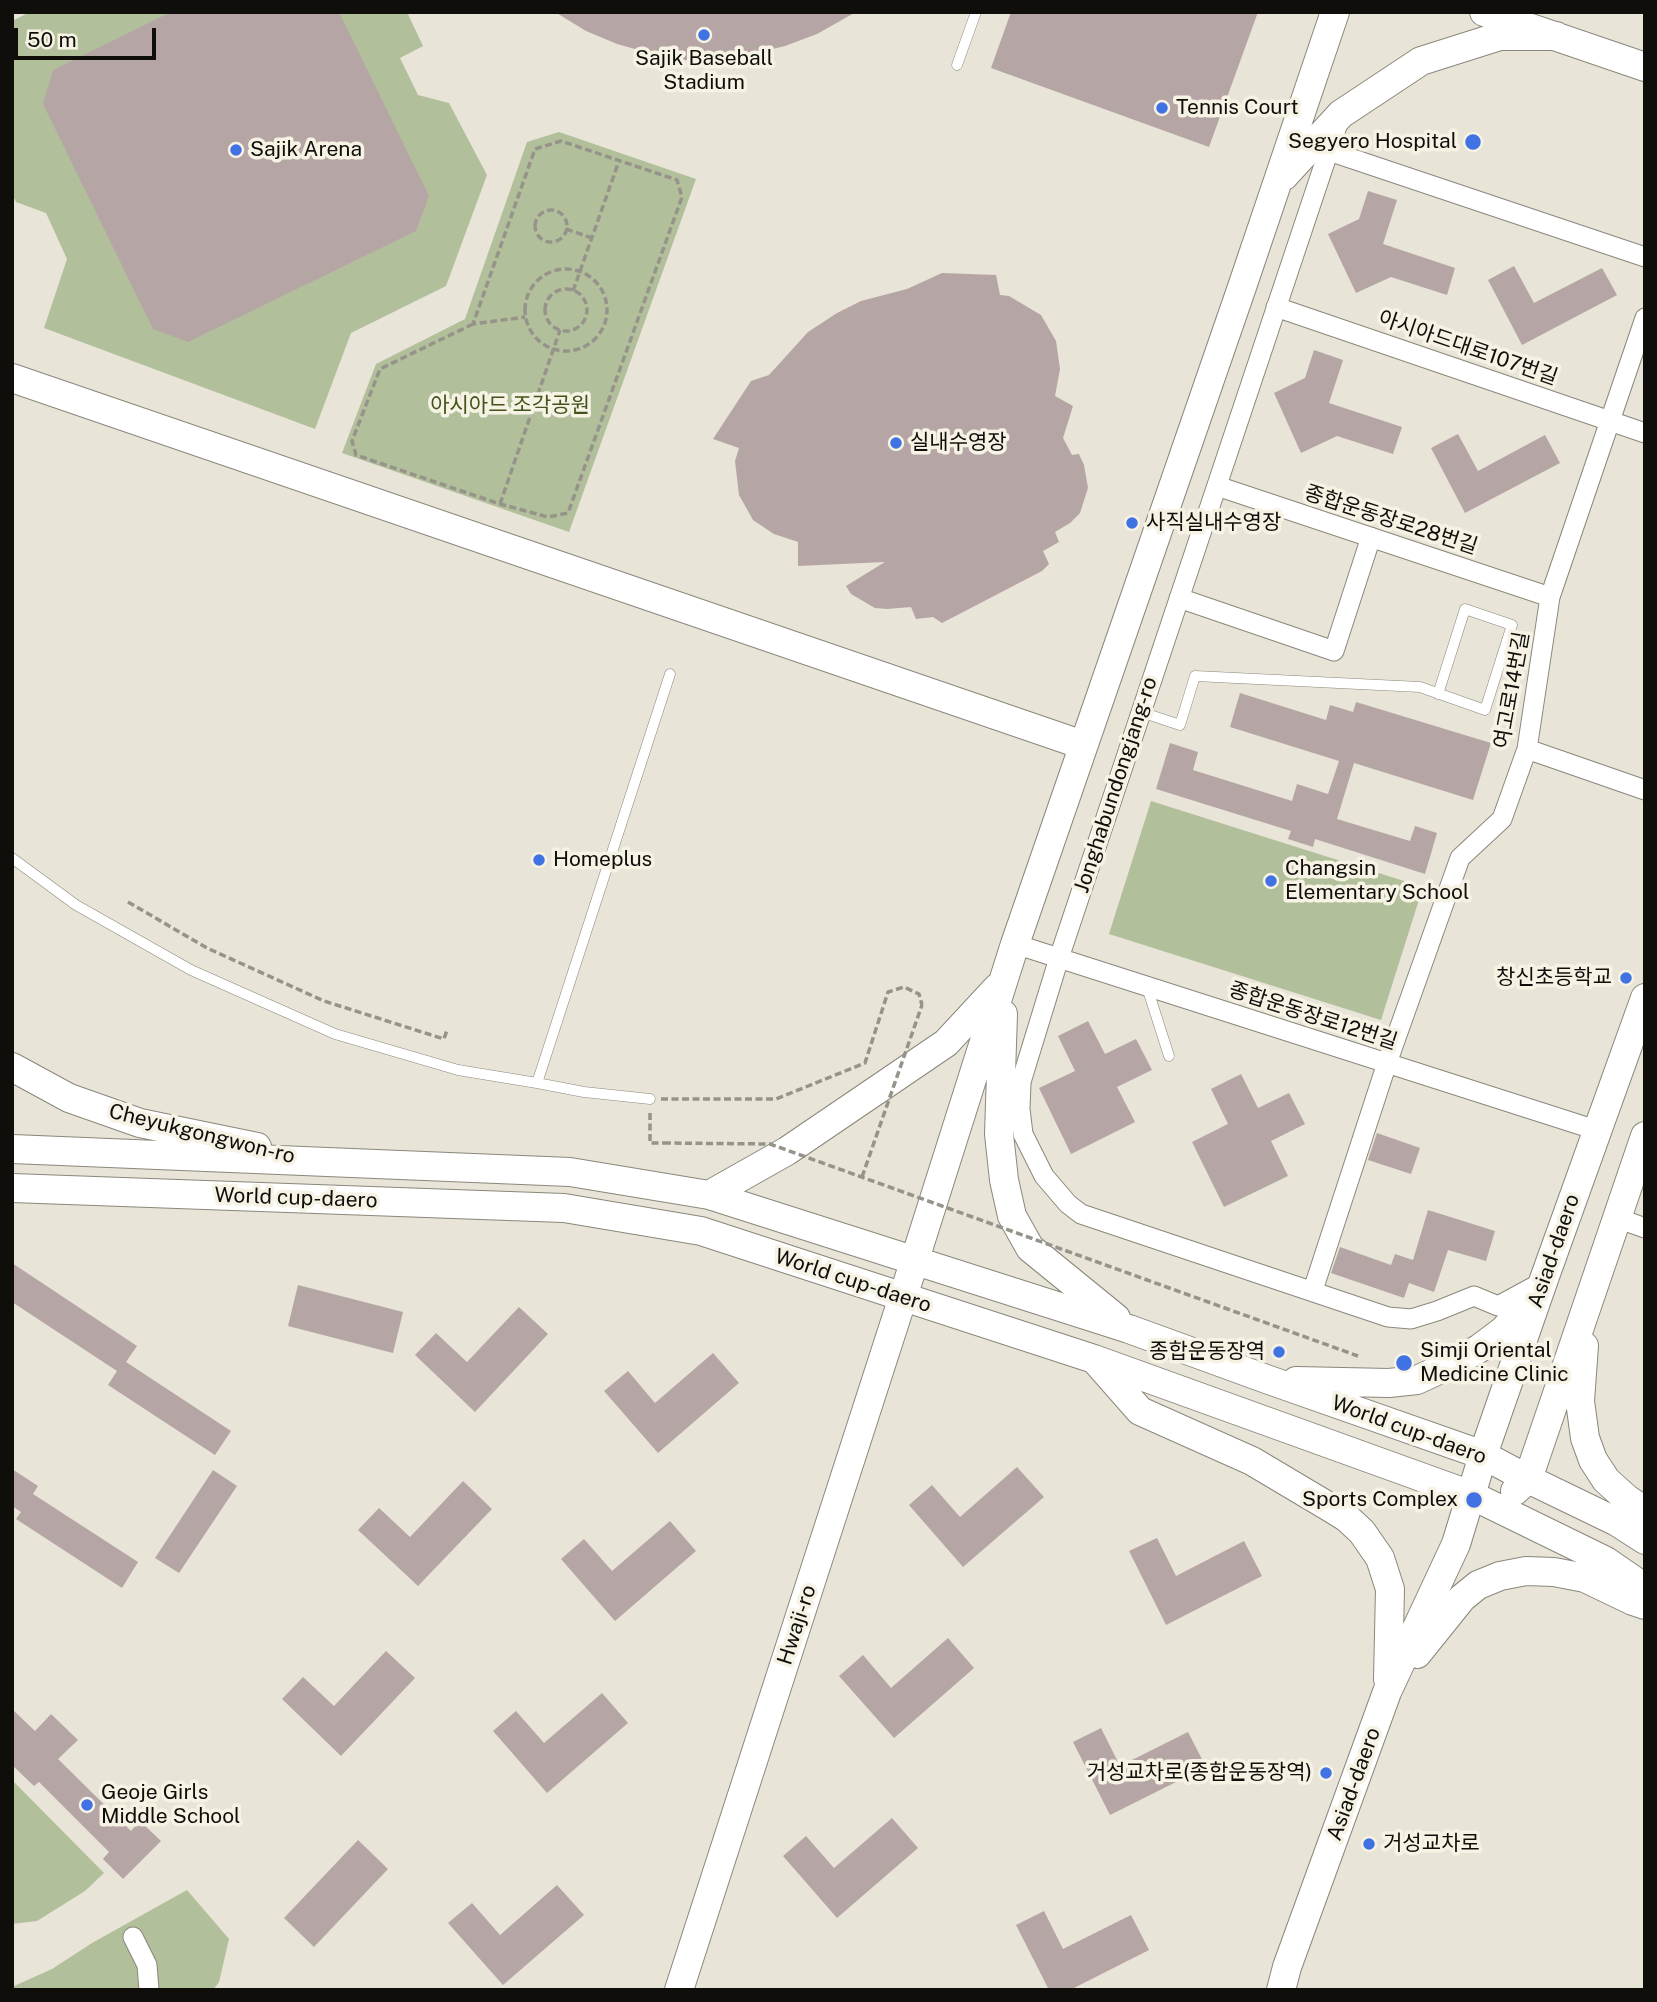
<!DOCTYPE html>
<html>
<head>
<meta charset="utf-8">
<style>
  body { margin:0 }
  #map { position:relative; width:1657px; height:2002px; overflow:hidden; background:#e8e4d7; font-family:"Public Sans",sans-serif }
  canvas { display:block }
  .frame { position:absolute; inset:0; border:14px solid #0f0e0a; pointer-events:none }
  .scale { position:absolute; left:14px; top:28px; width:142px; height:32px; box-sizing:border-box; border:4px solid #0f0e0a; border-top:0; padding-left:9px; font-size:21px; line-height:24px; white-space:nowrap; color:#0f0e0a; -webkit-text-stroke:5px #f6f2e4; paint-order:stroke }
</style>
</head>
<body>
<div id="map">
<canvas width="1657" height="2002"></canvas>
<div class="frame"></div>
<div class="scale">50 m</div>
</div>
<script>
const context = document.querySelector('canvas').getContext('2d');
context.lineJoin = 'round';
function paint(path, color) { context.fillStyle = color; context.fill(path, 'evenodd'); }
const shape = rows => new Path2D(rows.map(r => 'M' + r).join(''));
function trace(path, color, width, dash) { context.strokeStyle = color; context.lineWidth = width; context.lineCap = dash ? 'butt' : 'round'; context.setLineDash(dash || []); context.stroke(path); }
function label(font, color, halo, rows, align = 'center') {
  context.font = font + ' "Public Sans","Noto Sans KR",sans-serif'; context.lineWidth = 7; context.setLineDash([]); context.textBaseline = 'middle'; context.strokeStyle = halo; context.fillStyle = color; for (const [text, x, y, turn = 0] of rows) {
    context.save(); context.translate(x, y); context.rotate((+turn || 0) * Math.PI / 180); context.textAlign = isNaN(turn) ? turn : align; if (halo) context.strokeText(text, 0, 0); context.fillText(text, 0, 0); context.restore();
  }
}
const green = shape([
  [30,12,407,12,423,46,400,58,418,95,449,103,487,175,446,286,351,333,315,429,44,328,67,259,46,213,16,202,12,193,12,21],
  [559,132,696,179,569,532,342,453,376,364,465,319,527,142],
  [1151,801,1423,887,1381,1020,1109,934],
  [12,1780,104,1873,85,1891,37,1921,12,1924],
  [187,1890,229,1939,219,1982,213,1990,12,1990,12,1987,52,1969,92,1943]
]);
const building = shape([
  [171,12,339,12,429,196,416,231,188,342,153,329,43,104,53,70],
  [555,12,856,12,817,34,785,46,736,58,686,60,660,56,617,44,586,31],
  [1011,12,1258,12,1209,147,991,68],
  [1368,191,1397,200,1383,244,1455,268,1447,295,1391,277,1356,293,1328,234,1359,219],
  [1514,266,1534,303,1602,268,1617,295,1522,345,1488,280],
  [942,273,996,275,1000,295,1009,296,1041,315,1056,341,1060,369,1055,396,1073,406,1063,438,1072,455,1079,454,1084,465,1088,488,1080,513,1070,523,1055,532,1059,542,1043,551,1049,564,1042,571,942,623,933,617,916,619,911,607,887,609,875,608,851,594,846,586,885,562,798,566,798,542,774,534,753,520,739,495,735,461,739,448,713,439,751,381,769,375,808,332,837,313,861,301,907,289],
  [1314,350,1343,360,1329,403,1402,427,1393,454,1337,436,1301,453,1274,393,1305,378],
  [1458,434,1478,471,1545,435,1560,463,1465,513,1431,448],
  [1240,693,1326,720,1330,705,1353,712,1356,702,1491,743,1473,800,1354,763,1337,819,1410,841,1415,826,1437,833,1425,874,1315,839,1313,847,1288,839,1291,831,1156,789,1170,743,1198,752,1193,770,1292,801,1297,784,1328,794,1339,761,1230,727],
  [1088,1021,1105,1054,1136,1039,1152,1070,1117,1087,1135,1122,1071,1154,1039,1088,1075,1071,1058,1036],
  [1241,1074,1258,1108,1289,1093,1305,1124,1271,1141,1288,1176,1224,1207,1192,1142,1228,1124,1211,1089],
  [1377,1133,1420,1148,1411,1174,1368,1160],
  [1428,1210,1495,1231,1486,1261,1448,1250,1434,1292,1409,1283,1404,1298,1331,1273,1340,1247,1391,1265,1395,1254,1413,1260],
  [12,1263,137,1346,126,1362,231,1431,215,1455,108,1385,117,1371,12,1302],
  [298,1285,403,1312,393,1353,288,1326],
  [519,1307,548,1334,475,1412,415,1355,436,1333,467,1362],
  [713,1353,739,1383,658,1453,604,1391,628,1371,655,1403],
  [1017,1467,1044,1497,963,1567,909,1505,932,1485,960,1517],
  [12,1469,38,1486,33,1494,138,1562,122,1588,16,1519,21,1512,12,1506],
  [213,1470,237,1486,179,1573,155,1558],
  [463,1481,492,1509,418,1586,358,1530,379,1508,410,1537],
  [670,1521,696,1551,615,1621,561,1559,584,1539,612,1571],
  [1157,1538,1176,1576,1244,1541,1262,1576,1166,1625,1129,1551],
  [948,1638,974,1668,894,1738,839,1676,863,1655,891,1688],
  [386,1651,415,1678,341,1756,282,1699,303,1677,334,1706],
  [602,1693,628,1723,547,1793,493,1731,516,1711,544,1743],
  [12,1709,35,1731,51,1714,78,1740,58,1759,131,1831,140,1821,161,1841,123,1879,103,1859,109,1852,39,1782,34,1786,12,1765],
  [1101,1728,1120,1766,1188,1732,1206,1767,1110,1815,1073,1742],
  [892,1818,918,1848,837,1918,783,1856,806,1836,834,1868],
  [358,1840,388,1869,314,1947,284,1918],
  [557,1885,584,1915,503,1985,448,1923,472,1903,500,1935],
  [1044,1911,1063,1949,1131,1915,1149,1950,1070,1990,1049,1990,1016,1925]
]);
const path = shape([
  '535 226a16 16 0 1 1 32 0a16 16 0 1 1-32 0Z',
  [566,229,592,238],
  '525 310a41 41 0 1 1 82 0a41 41 0 1 1-82 0Z',
  '545 310a21 21 0 1 1 42 0a21 21 0 1 1-42 0Z',
  [573,291,619,161],
  [473,324,380,369,352,441,356,455,500,504,548,517,568,513,682,197,677,180,561,141,535,149,473,324,525,317],
  [500,504,560,330],
  [128,902,207,948,324,1001,444,1039,447,1030],
  [661,1099,776,1099,865,1063,888,992,904,987,919,994,922,1005],
  [650,1113,650,1143,664,1143]
]);
const lane = shape([
  [957,65,976,12],
  [1141,712,1180,725,1195,676,1420,687,1485,710,1512,625,1465,609,1438,694],
  [12,858,76,905,191,970,335,1034,458,1070,537,1083,670,674],
  [1147,987,1169,1056],
  [537,1083,584,1092,650,1099]
]);
const street = shape([
  [1338,123,1059,958,1021,1082,1020,1109,1023,1134,1044,1176,1068,1204,1081,1214,1388,1317,1411,1319,1437,1311,1474,1296,1498,1306,1533,1287],
  [1329,151,1645,257],
  [1276,307,1645,433],
  [1217,486,1550,597],
  [1179,598,1334,651,1371,537],
  [1527,749,1645,790],
  [1015,944,1596,1130],
  [1617,1218,1645,1228],
  [1313,1290,1387,1063,1460,858,1502,819,1527,749,1550,597,1645,318],
  [133,1937,147,1965,149,1990]
]);
const secondary = shape([
  [1484,12,1645,67],
  [1284,176,1341,114,1421,61,1500,36,1556,36],
  [12,378,1083,745],
  [1003,1014,999,1134,1004,1180,1012,1216,1030,1248,1116,1318],
  [12,1067,69,1098,140,1123,257,1147],
  [12,1149,570,1172,709,1195,1129,1329,1269,1380,1483,1455,1528,1479,1617,1522,1645,1540],
  [12,1188,564,1208,701,1231,1094,1359,1471,1495,1606,1561,1645,1588],
  [709,1195,787,1151,946,1043,997,988],
  [1584,1346,1580,1401,1585,1438,1593,1460,1606,1480,1627,1499,1645,1511],
  [1096,1361,1140,1411,1252,1461,1331,1508,1347,1518,1362,1532,1380,1558,1390,1589,1388,1679],
  [1296,1381,1389,1383,1417,1380,1456,1362,1480,1348,1504,1330,1531,1298],
  [1515,1491,1528,1479,1645,1136],
  [1417,1654,1462,1598,1478,1585,1500,1576,1526,1571,1554,1572,1585,1578,1633,1601,1645,1605],
  [679,1990,903,1297,1015,944,1242,287,1335,12],
  [1281,1990,1287,1967,1387,1692,1456,1544,1485,1449,1543,1282,1645,998]
]);
const pathBridge = shape([
  [664,1143,770,1144,1358,1356],
  [862,1177,922,1005]
]);
const markers = [
  [704,35,7,"#4072e3"],
  [1162,108,7,"#4072e3"],
  [1473,142,9,"#4072e3"],
  [236,150,7,"#4072e3"],
  [896,443,7,"#4072e3"],
  [1132,523,7,"#4072e3"],
  [539,860,7,"#4072e3"],
  [1271,881,7,"#4072e3"],
  [1626,978,7,"#4072e3"],
  [1279,1352,7,"#4072e3"],
  [1404,1363,9,"#4072e3"],
  [1474,1500,9,"#4072e3"],
  [1326,1773,7,"#4072e3"],
  [87,1805,7,"#4072e3"],
  [1369,1844,7,"#4072e3"]
];
const poiNames = [
  ["Sajik Baseball",704,59,"center"],
  ["Stadium",704,83,"center"],
  ["Tennis Court",1176,108],
  ["Segyero Hospital",1457,142,"right"],
  ["Sajik Arena",250,150],
  ["실내수영장",910,443],
  ["사직실내수영장",1146,523],
  ["Homeplus",553,860],
  ["Changsin",1285,869],
  ["Elementary School",1285,893],
  ["창신초등학교",1612,978,"right"],
  ["Simji Oriental",1420,1351],
  ["Medicine Clinic",1420,1375],
  ["종합운동장역",1265,1352,"right"],
  ["Sports Complex",1458,1500,"right"],
  ["거성교차로(종합운동장역)",1312,1773,"right"],
  ["Geoje Girls",101,1793],
  ["Middle School",101,1817],
  ["거성교차로",1383,1844]
];
const streetNames = [
  ["아시아드대로107번길",1468,348,19],
  ["종합운동장로28번길",1391,520,18],
  ["여고로14번길",1512,690,-80],
  ["Jonghabundongjang-ro",1116,785,-72],
  ["종합운동장로12번길",1313,1016,18],
  ["Cheyukgongwon-ro",202,1134,14],
  ["World cup-daero",296,1198,2],
  ["Asiad-daero",1554,1251,-71],
  ["World cup-daero",853,1281,18],
  ["World cup-daero",1409,1430,20],
  ["Hwaji-ro",797,1625,-72],
  ["Asiad-daero",1354,1784,-70]
];
const parkNames = [
  ["아시아드 조각공원",510,406]
];
paint(green, '#b2bf9b');
paint(building, '#b5a6a5');
trace(lane, '#8a877b', 11);
trace(street, '#8a877b', 21);
trace(secondary, '#8a877b', 30);
trace(path, '#96938a', 3.5, [7, 3.5]);
trace(lane, '#fff', 10);
trace(street, '#fff', 19);
trace(secondary, '#fff', 28);
trace(pathBridge, '#96938a', 3.5, [7, 3.5]);
for (const [x, y, r, color] of markers) { const dot = new Path2D(); dot.arc(x, y, r, 0, 2 * Math.PI); context.fillStyle = color; context.fill(dot); trace(dot, '#f6f2e4', 2.5); }
label('21px', '#0f0e0a', '#f6f2e4', poiNames, 'left');
label('21px', '#0f0e0a', '#f6f2e4', streetNames);
label('21px', '#43531b', '#f6f2e4', parkNames);
</script>
</body>
</html>
